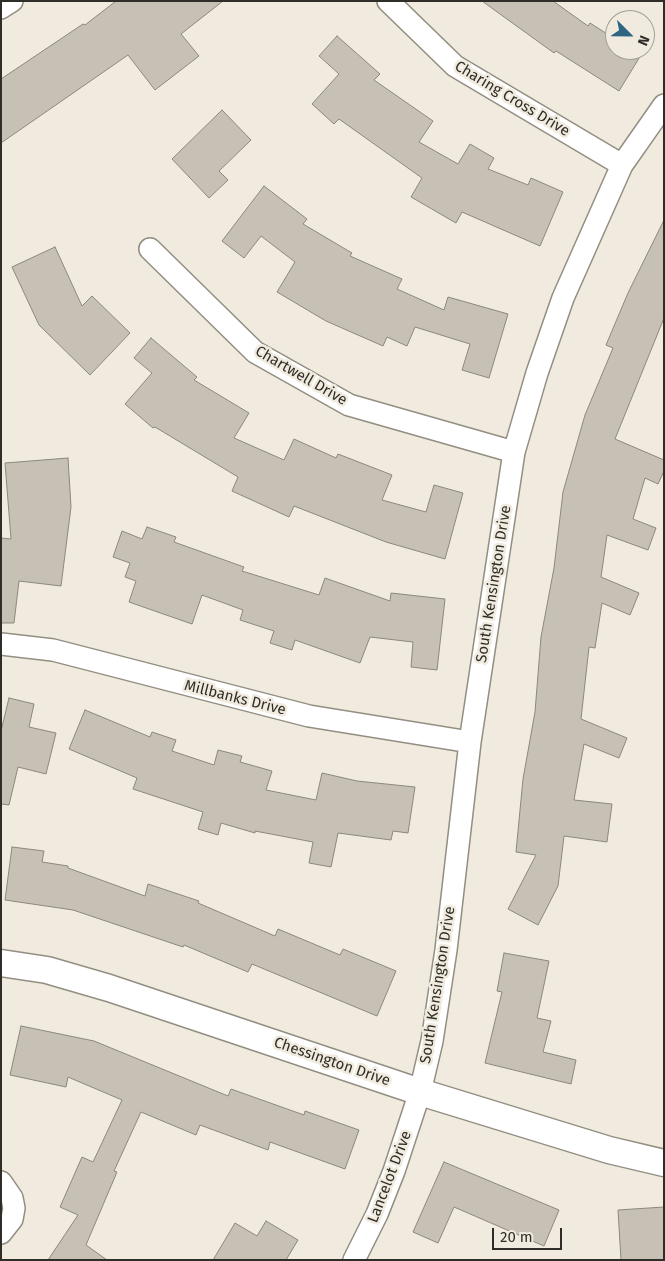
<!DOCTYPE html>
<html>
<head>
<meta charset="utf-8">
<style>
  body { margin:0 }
  #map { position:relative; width:665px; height:1261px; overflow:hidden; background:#f1ebdf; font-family:"Fira Sans",sans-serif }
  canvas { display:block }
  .frame { position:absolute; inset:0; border:2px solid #2f2d28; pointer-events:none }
  .north { position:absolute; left:605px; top:10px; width:50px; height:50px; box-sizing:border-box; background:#f1ebdf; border:1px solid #a39f96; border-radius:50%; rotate:113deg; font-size:14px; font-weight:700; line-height:20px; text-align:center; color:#2f2d28 }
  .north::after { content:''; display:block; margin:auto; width:18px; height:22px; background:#2e6580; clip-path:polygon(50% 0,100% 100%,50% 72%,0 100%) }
  .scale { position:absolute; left:492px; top:1228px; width:70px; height:22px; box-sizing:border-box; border:2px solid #2f2d28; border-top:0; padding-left:6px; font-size:15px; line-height:18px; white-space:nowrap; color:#2f2d28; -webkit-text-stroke:4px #f1ebdf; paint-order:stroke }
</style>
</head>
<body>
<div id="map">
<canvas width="665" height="1261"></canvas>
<div class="frame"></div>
<div class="north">N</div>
<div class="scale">20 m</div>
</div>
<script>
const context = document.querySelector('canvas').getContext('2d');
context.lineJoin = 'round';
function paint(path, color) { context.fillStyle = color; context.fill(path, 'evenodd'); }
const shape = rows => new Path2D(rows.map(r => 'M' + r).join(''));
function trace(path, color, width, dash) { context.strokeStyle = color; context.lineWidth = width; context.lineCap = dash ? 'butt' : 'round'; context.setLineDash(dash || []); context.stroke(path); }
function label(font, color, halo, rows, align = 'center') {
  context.font = font + ' "Fira Sans",sans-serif'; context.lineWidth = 5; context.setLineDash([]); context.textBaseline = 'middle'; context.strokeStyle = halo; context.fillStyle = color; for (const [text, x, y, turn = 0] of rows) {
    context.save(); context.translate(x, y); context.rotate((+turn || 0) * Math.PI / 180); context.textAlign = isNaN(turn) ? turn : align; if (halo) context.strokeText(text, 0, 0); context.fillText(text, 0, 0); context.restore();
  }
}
const building = shape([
  [116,1,223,1,181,34,199,56,155,90,128,55,1,143,1,79,83,24,85,25,116,1],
  [482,1,553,1,588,26,590,23,615,39,615,50,644,50,619,91,556,51,554,53,482,1],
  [337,36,380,74,374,80,433,121,419,142,458,164,470,144,494,158,488,169,528,185,531,178,563,192,540,246,462,212,456,223,411,197,422,178,339,119,334,124,312,104,339,74,319,56,337,36],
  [222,110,251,140,219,171,228,180,209,198,172,159,222,110],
  [264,186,307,219,303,224,352,253,350,256,402,279,397,289,444,310,448,297,508,314,489,378,462,370,470,344,415,327,407,346,387,337,383,346,326,321,277,292,295,262,261,236,244,258,222,241,264,186],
  [664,220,664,318,615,439,664,460,664,471,658,484,645,478,633,519,656,528,648,550,607,535,601,577,639,593,630,615,602,603,595,648,589,647,581,719,627,738,619,758,584,744,574,800,612,804,607,842,564,836,558,886,538,925,508,909,536,855,516,852,523,779,535,712,541,637,554,568,563,492,585,415,613,348,606,345,628,293,664,220],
  [55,247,82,306,92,296,130,333,90,375,39,325,12,267,55,247],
  [151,338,197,377,194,380,249,413,234,438,284,460,294,439,336,458,338,454,392,475,382,500,426,512,434,485,463,493,445,559,386,542,294,506,289,517,232,491,238,477,155,427,153,428,125,404,152,373,134,358,151,338],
  [68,458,71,507,61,586,19,581,14,623,1,623,1,538,11,539,5,463,68,458],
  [147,527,176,537,174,542,244,567,242,571,319,595,325,578,390,601,391,593,445,599,437,670,411,667,413,642,370,637,360,663,295,640,292,650,270,643,274,631,240,620,243,610,202,595,192,624,129,602,136,581,125,577,130,563,113,557,122,531,142,539,147,527],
  [9,698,34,704,29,727,56,733,46,774,18,767,9,805,1,804,1,731,9,698],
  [85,710,150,737,152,732,176,740,172,751,214,765,218,750,242,756,240,762,272,771,266,790,316,800,322,773,357,781,415,787,408,833,393,831,391,840,338,833,331,867,309,863,313,842,255,831,255,833,221,823,218,835,198,829,203,812,133,789,137,778,69,749,85,710],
  [12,847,44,851,42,862,68,866,68,868,145,896,148,884,199,901,198,903,275,936,278,929,340,955,343,949,396,971,377,1016,252,964,248,972,184,945,183,947,73,910,5,900,12,847],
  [504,953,549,961,537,1018,551,1021,543,1052,576,1060,571,1084,485,1063,502,992,497,991,504,953],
  [21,1026,94,1041,228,1096,231,1089,304,1115,305,1111,359,1130,345,1169,270,1142,268,1150,200,1125,196,1135,141,1112,114,1171,117,1172,86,1245,107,1260,48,1260,78,1215,60,1207,82,1157,93,1162,122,1100,68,1077,66,1087,10,1075,21,1026],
  [444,1162,559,1210,544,1246,454,1207,438,1243,413,1232,444,1162],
  [664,1207,664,1260,621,1260,618,1210,664,1207],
  [266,1221,298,1240,286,1260,213,1260,235,1223,257,1236,266,1221]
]);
const minor = shape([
  [388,1,455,66,622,165],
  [1,8,12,1],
  [150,249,255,352,349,405,514,452],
  [1,644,53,650,309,716,470,742],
  [1,1182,12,1198,14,1208,12,1219,1,1233],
  [354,1260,377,1214,394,1171,420,1092,432,1041,446,950,470,742,514,452,537,373,563,298,622,165,664,105]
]);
const tertiary = shape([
  [1,963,47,970,109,988,420,1092,609,1150,664,1163]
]);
const streetNames = [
  ["Charing Cross Drive",512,99,31],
  ["Chartwell Drive",301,376,30],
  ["South Kensington Drive",494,584,-81],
  ["Millbanks Drive",235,698,14],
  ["South Kensington Drive",438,985,-81],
  ["Chessington Drive",332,1062,19],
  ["Lancelot Drive",390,1177,-69]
];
paint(building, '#c7c1b5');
trace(building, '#8c877c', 1);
trace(minor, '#938e82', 24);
trace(tertiary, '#938e82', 29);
trace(minor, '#fff', 21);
trace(tertiary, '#fff', 26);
label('15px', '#2f2d28', '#f1ebdf', streetNames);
</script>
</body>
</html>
